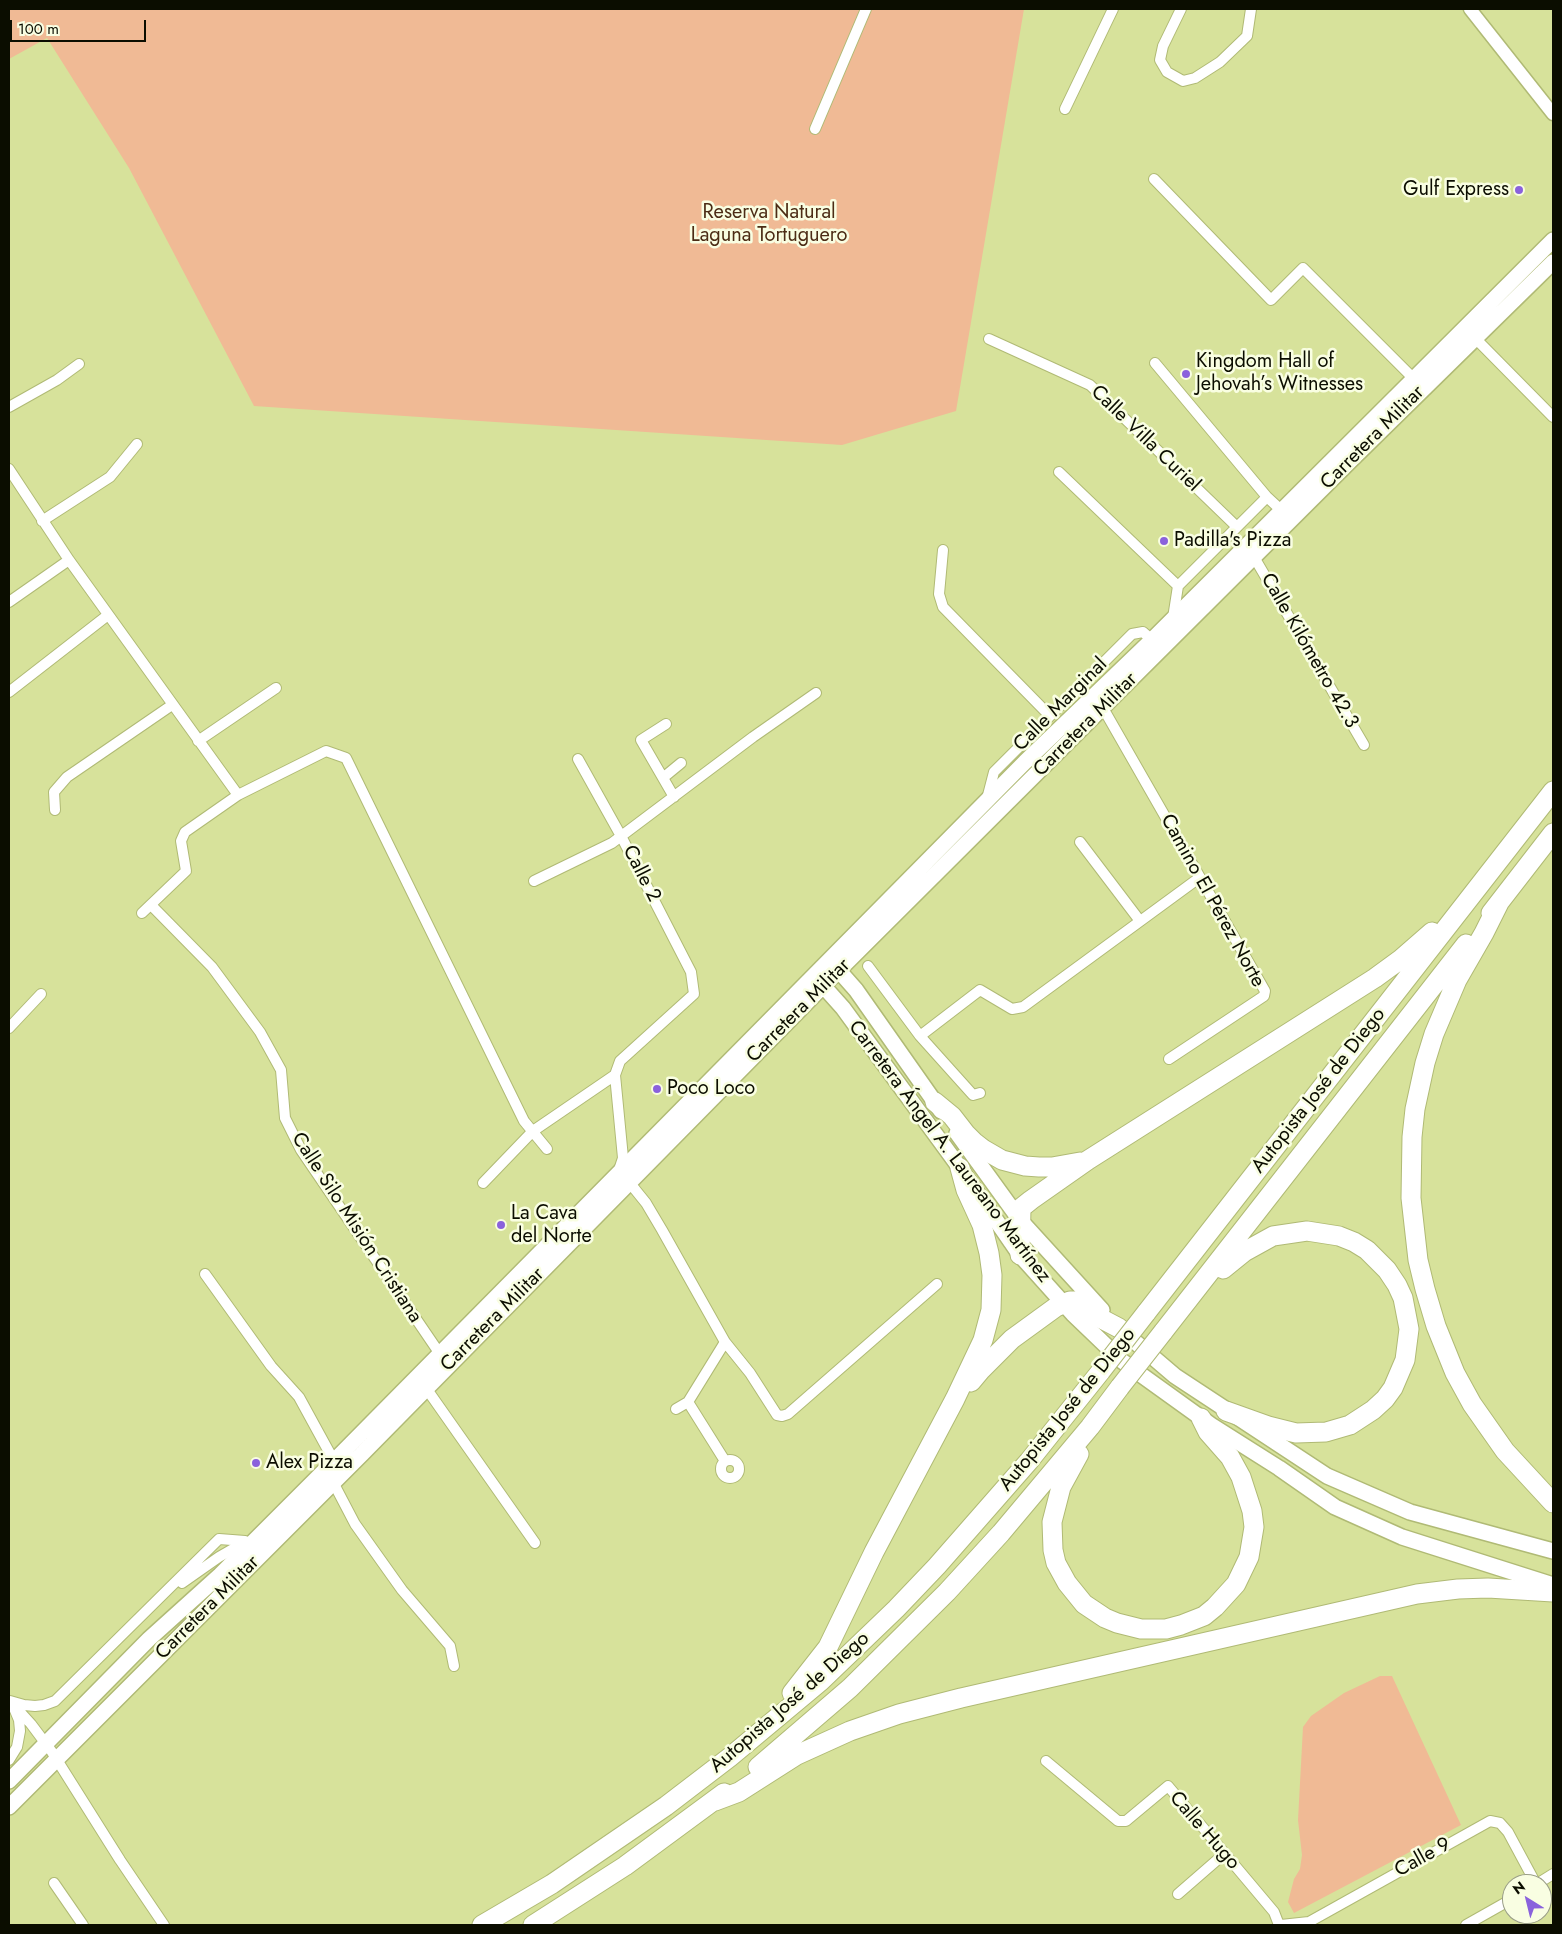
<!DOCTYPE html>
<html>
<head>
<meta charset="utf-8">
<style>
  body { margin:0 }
  #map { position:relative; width:1562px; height:1934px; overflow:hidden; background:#d7e29b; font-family:Jost,sans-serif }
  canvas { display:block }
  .frame { position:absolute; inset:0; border:10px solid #0b0d00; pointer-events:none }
  .north { position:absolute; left:1502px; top:1874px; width:50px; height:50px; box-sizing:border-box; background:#f9fee2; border:1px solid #9a9e88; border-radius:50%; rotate:324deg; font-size:14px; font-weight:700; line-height:20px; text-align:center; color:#0b0d00 }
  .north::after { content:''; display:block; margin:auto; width:18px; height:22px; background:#8a62dc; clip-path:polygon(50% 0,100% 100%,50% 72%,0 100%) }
  .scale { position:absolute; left:10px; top:20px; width:136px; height:22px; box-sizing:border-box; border:2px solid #0b0d00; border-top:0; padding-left:6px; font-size:15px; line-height:18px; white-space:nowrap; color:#0b0d00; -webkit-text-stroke:4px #f9fee2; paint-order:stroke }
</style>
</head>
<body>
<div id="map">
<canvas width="1562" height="1934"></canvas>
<div class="frame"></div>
<div class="north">N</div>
<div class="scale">100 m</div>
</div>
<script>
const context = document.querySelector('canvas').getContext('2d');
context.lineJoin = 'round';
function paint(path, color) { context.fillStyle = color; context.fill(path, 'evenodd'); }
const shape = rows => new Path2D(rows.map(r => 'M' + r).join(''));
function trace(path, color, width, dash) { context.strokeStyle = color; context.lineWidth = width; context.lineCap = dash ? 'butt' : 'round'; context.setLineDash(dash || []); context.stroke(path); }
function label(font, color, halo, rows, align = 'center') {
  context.font = font + ' Jost,sans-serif'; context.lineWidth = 5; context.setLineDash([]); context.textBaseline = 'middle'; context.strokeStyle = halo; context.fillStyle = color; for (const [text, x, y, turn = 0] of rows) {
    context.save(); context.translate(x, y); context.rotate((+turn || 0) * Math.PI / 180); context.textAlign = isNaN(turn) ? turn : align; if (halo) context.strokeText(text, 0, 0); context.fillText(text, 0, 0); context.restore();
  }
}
const green = shape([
  [9,9,1024,9,956,411,842,445,254,406,129,168,47,38,9,59],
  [1380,1676,1392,1676,1461,1825,1294,1913,1288,1902,1294,1879,1300,1869,1302,1855,1298,1820,1303,1727,1311,1716,1344,1693]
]);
const minor = shape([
  [1181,9,1163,46,1160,60,1167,72,1183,81,1195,78,1220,62,1247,36,1251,9],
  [1065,109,1113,9],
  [815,129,866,9],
  [1154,179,1271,300,1303,268,1414,379],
  [1475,338,1553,417],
  [989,339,1090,385,1237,527],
  [1155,363,1267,497,1281,510],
  [9,407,57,380,79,364],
  [9,469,69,560,238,795],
  [1059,472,1178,586],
  [42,521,110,477,137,444],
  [943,550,939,594,943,607,1050,716],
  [1254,557,1364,745],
  [9,602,69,560],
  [1173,618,1178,586,1267,497],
  [9,692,108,615],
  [1103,708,1265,991,1264,996,1169,1059],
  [666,724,641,740,674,797],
  [198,741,276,688],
  [664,777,681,763],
  [987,799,994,772,1132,634,1143,632,1152,640],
  [55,810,54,792,67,777,172,705],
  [1080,842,1140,921],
  [534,881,612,843,753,737,816,693],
  [151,905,212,967,260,1032,281,1070,285,1118,301,1150,440,1354],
  [142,913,186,871,181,841,185,832,238,795,326,751,346,758,524,1121,547,1149],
  [868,966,920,1036,973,1095,980,1093],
  [9,1028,41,994],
  [920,1036,980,990,1012,1009,1023,1007,1199,878],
  [615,1075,623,1158,619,1170],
  [629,1182,646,1203,662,1230,725,1342,750,1373,777,1415,782,1416,788,1414,937,1284],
  [483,1183,533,1131,615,1075,620,1061,694,994,691,972,621,836,578,759],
  [205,1274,271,1366,299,1397,334,1461,333,1482,355,1524,402,1590,450,1646,454,1666],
  [426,1388,535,1543],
  [688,1402,725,1461],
  [676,1409,688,1402,725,1342],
  '721 1469a9 9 0 1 1 18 0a9 9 0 1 1-18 0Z',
  [182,1583,219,1557,245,1542],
  [10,1701,24,1705,35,1706,44,1705,55,1701,219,1539,245,1541],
  [11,1702,31,1724,52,1752,120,1860,164,1925],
  [9,1760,17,1747,20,1731,19,1720,14,1708],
  [1046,1761,1118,1821,1126,1821,1168,1786,1274,1912,1279,1925],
  [54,1883,83,1925],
  [1537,1884,1553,1874],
  [1178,1894,1224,1854],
  [1281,1925,1309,1922,1490,1821,1500,1823,1508,1832,1536,1884],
  [1466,1925,1512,1899]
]);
const tertiary = shape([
  [1470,9,1553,114]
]);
const secondary = shape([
  [833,964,856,990,941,1111],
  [818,980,843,1008,960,1168,1020,1255,1073,1314,1122,1361,1211,1425,1279,1468,1335,1507,1402,1537,1553,1585],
  [957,1133,1020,1220,1102,1310],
  [1120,1329,1175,1376,1327,1476,1410,1512,1553,1551],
  [9,1781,149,1639,220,1575,334,1461,1025,762,1152,640,1553,240],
  [9,1807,362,1454,823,986,1349,462,1553,262]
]);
const motorway = shape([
  [1499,903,1484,933,1457,980,1434,1034,1425,1063,1415,1109,1412,1137,1411,1198,1418,1260,1425,1289,1436,1326,1455,1373,1472,1404,1505,1451,1553,1503],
  [1491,913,1553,833],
  [935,1102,952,1116,966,1134,974,1142,983,1149,1002,1160,1025,1166,1039,1167,1052,1167,1080,1162],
  [1020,1255,1021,1208,1031,1200,1088,1160,1375,978,1401,959,1432,932],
  [1223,1269,1244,1252,1273,1236,1307,1231,1339,1236,1354,1242,1367,1250,1387,1270,1397,1285,1403,1298,1409,1329,1405,1360,1393,1388,1385,1399,1373,1410,1350,1425,1326,1432,1296,1433,1268,1426,1226,1411],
  [1146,1313,1553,791],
  [1163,1332,1466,944],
  [971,1382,981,1370,1012,1339,1056,1307,1070,1301,1080,1301,1085,1304,1100,1318,1119,1328],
  [1079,1454,1061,1487,1052,1522,1053,1550,1056,1563,1067,1583,1084,1604,1105,1618,1117,1623,1141,1629,1166,1629,1181,1625,1204,1616,1215,1607,1236,1584,1249,1557,1254,1527,1252,1511,1241,1477,1230,1457,1208,1432,1201,1418],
  [792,1693,828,1647,874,1552,955,1399,983,1340,991,1310,992,1275,989,1253,982,1225,966,1190,960,1168],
  [758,1767,850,1688,947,1592,1001,1533,1090,1427,1120,1387],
  [715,1801,739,1792,797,1755,850,1731,899,1714,961,1698,1417,1594,1458,1589,1488,1588,1553,1592],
  [482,1925,552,1884,666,1806,730,1757,821,1681,896,1609,937,1566,1029,1461,1101,1371],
  [533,1925,625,1866,724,1793]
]);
const motorwayBridge = shape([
  [1101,1371,1146,1313],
  [1120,1387,1163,1332]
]);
const markers = [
  [1519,190,5,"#8a62dc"],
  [1186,374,5,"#8a62dc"],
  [1164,541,5,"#8a62dc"],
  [657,1089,5,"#8a62dc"],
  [501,1225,5,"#8a62dc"],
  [256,1463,5,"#8a62dc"]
];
const poiNames = [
  ["Gulf Express",1509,190,"right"],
  ["Kingdom Hall of",1196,362],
  ["Jehovah’s Witnesses",1196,385],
  ["Padilla's Pizza",1174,541],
  ["Poco Loco",667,1089],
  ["La Cava",511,1214],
  ["del Norte",511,1237],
  ["Alex Pizza",266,1463]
];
const parkNames = [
  ["Reserva Natural",769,213],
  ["Laguna Tortuguero",769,236]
];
const streetNames = [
  ["Carretera Militar",1373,438,-45],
  ["Calle Villa Curiel",1145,439,44],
  ["Calle Kilómetro 42.3",1309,651,60],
  ["Calle Marginal",1061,705,-45],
  ["Carretera Militar",1086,725,-45],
  ["Calle 2",641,874,63],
  ["Camino El Pérez Norte",1212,901,61],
  ["Carretera Militar",799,1011,-45],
  ["Autopista José de Diego",1319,1091,-52],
  ["Carretera Ángel A. Laureano Martínez",949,1152,53],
  ["Calle Silo Misión Cristiana",356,1228,57],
  ["Carretera Militar",493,1320,-45],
  ["Autopista José de Diego",1068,1410,-51],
  ["Carretera Militar",208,1608,-45],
  ["Autopista José de Diego",790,1703,-41],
  ["Calle Hugo",1204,1831,49],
  ["Calle 9",1423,1858,-29]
];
paint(green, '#f0ba95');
trace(minor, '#b0ba75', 12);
trace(tertiary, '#b0ba75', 15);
trace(secondary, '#b0ba75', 18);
trace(motorway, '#b0ba75', 21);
trace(minor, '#fff', 10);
trace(tertiary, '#fff', 12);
trace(secondary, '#fff', 15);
trace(motorway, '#fff', 19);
trace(motorwayBridge, '#b0ba75', 21, []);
trace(motorwayBridge, '#fff', 19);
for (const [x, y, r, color] of markers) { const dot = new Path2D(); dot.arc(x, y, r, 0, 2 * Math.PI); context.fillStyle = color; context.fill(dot); trace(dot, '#f9fee2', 2); }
label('20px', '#0b0d00', '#f9fee2', poiNames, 'left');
label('20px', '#4c2c15', '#f9fee2', parkNames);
label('20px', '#0b0d00', '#f9fee2', streetNames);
</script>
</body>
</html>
